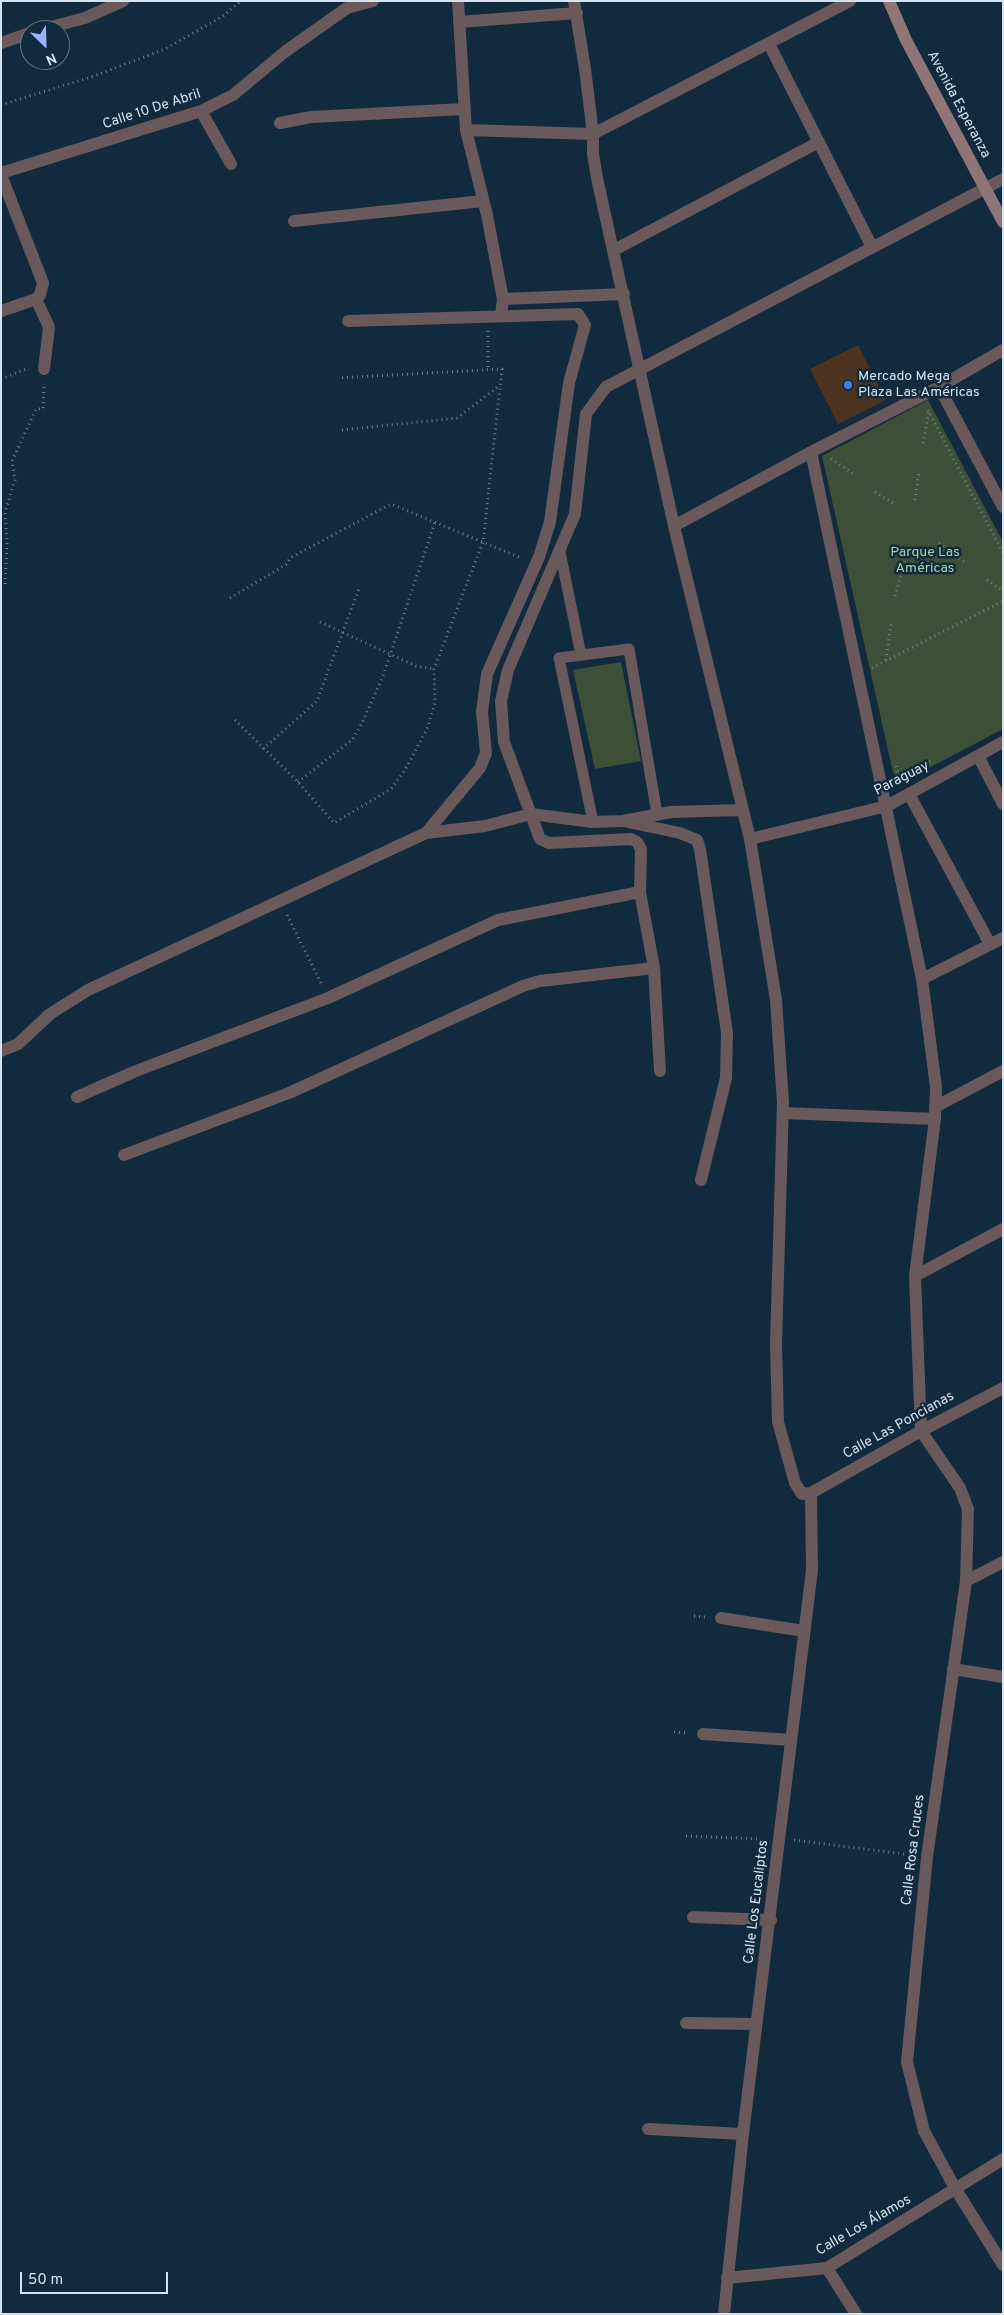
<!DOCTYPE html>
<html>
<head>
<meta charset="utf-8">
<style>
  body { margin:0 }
  #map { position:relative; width:1004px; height:2315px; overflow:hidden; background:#122a3d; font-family:Overpass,sans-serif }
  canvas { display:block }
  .frame { position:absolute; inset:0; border:2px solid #d5e3f0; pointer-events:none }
  .north { position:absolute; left:20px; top:20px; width:50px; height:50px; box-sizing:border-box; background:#122a3d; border:1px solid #607485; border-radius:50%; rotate:156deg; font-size:14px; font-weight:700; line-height:20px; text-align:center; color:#d5e3f0 }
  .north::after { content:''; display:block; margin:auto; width:18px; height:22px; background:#9cb4fd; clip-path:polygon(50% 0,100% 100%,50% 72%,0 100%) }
  .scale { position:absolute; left:20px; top:2272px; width:148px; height:22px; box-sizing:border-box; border:2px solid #d5e3f0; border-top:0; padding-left:6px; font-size:15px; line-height:18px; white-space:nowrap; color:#d5e3f0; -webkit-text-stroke:4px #122a3d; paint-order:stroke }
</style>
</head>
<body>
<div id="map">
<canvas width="1004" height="2315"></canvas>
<div class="frame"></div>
<div class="north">N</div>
<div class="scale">50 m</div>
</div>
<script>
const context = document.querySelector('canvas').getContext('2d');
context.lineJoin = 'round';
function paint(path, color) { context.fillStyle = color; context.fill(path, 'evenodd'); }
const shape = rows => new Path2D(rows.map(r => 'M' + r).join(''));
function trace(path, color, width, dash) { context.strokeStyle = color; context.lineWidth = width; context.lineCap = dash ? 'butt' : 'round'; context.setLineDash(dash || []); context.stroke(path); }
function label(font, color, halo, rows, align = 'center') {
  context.font = font + ' Overpass,sans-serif'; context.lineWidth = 5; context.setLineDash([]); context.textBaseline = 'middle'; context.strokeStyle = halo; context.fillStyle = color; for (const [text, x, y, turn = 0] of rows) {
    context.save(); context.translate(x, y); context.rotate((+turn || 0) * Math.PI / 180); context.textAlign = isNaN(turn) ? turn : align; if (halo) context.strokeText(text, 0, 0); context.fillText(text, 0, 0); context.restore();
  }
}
const green = shape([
  [928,400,1003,542,1003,729,904,781,898,779,893,772,822,456],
  [621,662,641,761,595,769,573,670]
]);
const building = shape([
  [858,345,886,400,838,424,810,369]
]);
const path = shape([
  [1,105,94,76,165,49,223,16,241,1],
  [488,331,488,370],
  [1,379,29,368],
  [928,410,1003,553],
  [342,430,457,418,499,386],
  [923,443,929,412],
  [831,459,854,474],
  [875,492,896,505],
  [915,500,919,472],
  [939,543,965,562],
  [987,580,1003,591],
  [5,584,7,543,5,512,15,480,12,461,36,409,43,409,44,385],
  [895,596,906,557],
  [230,598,287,564,290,558,391,504,521,558],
  [320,622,416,666,434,669],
  [886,660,891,624],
  [872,668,1003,601],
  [235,720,298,782,334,823,391,789,405,770,427,729,435,703,434,669,483,542,502,369,338,378],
  [263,749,317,701,360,586],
  [896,766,898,776,903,776,931,761],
  [298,782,352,740,362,723,383,676,435,522],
  [287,915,322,985],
  [694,1616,705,1617],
  [674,1732,688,1733],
  [686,1836,759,1839],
  [794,1840,912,1855]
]);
const lane = shape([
  [560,552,581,655],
  [593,822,559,658,629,649,657,814]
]);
const street = shape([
  [458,1,466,130,487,215,503,299,501,315],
  [574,1,585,69,593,134,593,154,597,178,674,526,750,839,776,1000,783,1103,776,1344,778,1422,795,1483,802,1494,811,1493,921,1431,1003,1388],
  [459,22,577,13],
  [39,30,85,18,123,1],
  [1,43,30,33],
  [769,44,872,247],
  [201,111,231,164],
  [280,123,311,117,464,109],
  [466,130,593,134,850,1],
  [1,173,201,111,233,95,286,51,347,8,373,1],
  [1,175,43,283,40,295,36,299,1,311],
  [294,221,483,201],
  [614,250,819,142],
  [36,299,49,327,44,369],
  [503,299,624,294],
  [348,321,578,314,585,325,569,383,550,522,539,557,487,674,482,712,486,753,480,768,426,833],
  [939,387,1003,507],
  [811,452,922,979,936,1087,935,1119,915,1276,921,1431,960,1488,968,1509,966,1581,927,1857,907,2062,924,2131,955,2188,1003,2265],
  [674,526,811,452,939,387,1003,350],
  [978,756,1003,804],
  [909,794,990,944],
  [628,822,680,833,697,840,700,849,727,1033,726,1078,701,1180],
  [750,839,887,806,1003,742],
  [640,892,654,968,660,1071],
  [922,979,1003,938],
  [1,1051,18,1044,50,1014,88,990,426,833,485,826,531,814,593,822,623,821,671,812,743,810],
  [77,1097,136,1071,328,998,498,920,640,892,641,849,637,842,631,839,549,843,540,839,504,742,501,701,508,670,575,514,586,414,606,387,1003,179],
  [935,1107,1003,1071],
  [783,1113,935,1119],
  [124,1155,289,1093,523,986,540,981,654,968],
  [915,1276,1003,1229],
  [966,1581,1003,1562],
  [721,1618,804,1631],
  [953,1669,1003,1677],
  [703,1734,791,1740],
  [693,1917,771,1920],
  [686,2023,756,2024],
  [648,2129,743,2134],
  [827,2268,856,2314],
  [727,2278,827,2268,1003,2159],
  [724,2314,743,2134,812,1570,811,1493]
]);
const secondary = shape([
  [889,1,906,40,1003,222]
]);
const markers = [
  [848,385,5,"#3f7fe0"]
];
const streetNames = [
  ["Avenida Esperanza",958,105,62],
  ["Calle 10 De Abril",152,110,-18],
  ["Paraguay",902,779,-27],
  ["Calle Las Poncianas",899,1426,-29],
  ["Calle Rosa Cruces",914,1850,-83],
  ["Calle Los Eucaliptos",757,1902,-83],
  ["Calle Los Álamos",864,2226,-30]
];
const poiNames = [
  ["Mercado Mega",858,377],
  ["Plaza Las Américas",858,393]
];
const parkNames = [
  ["Parque Las",925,553],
  ["Américas",925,569]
];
paint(green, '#3c5037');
paint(building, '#4c3421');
trace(path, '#6d8091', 3, [1, 4]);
trace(lane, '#69595a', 11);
trace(street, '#69595a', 12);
trace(secondary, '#8f7576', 12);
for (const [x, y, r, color] of markers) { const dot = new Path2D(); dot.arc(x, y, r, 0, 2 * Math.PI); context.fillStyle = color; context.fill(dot); trace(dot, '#122a3d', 2); }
label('14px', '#d5e3f0', '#122a3d', streetNames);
label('14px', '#d5e3f0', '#122a3d', poiNames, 'left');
label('14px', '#a7d49d', '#122a3d', parkNames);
</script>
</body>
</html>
